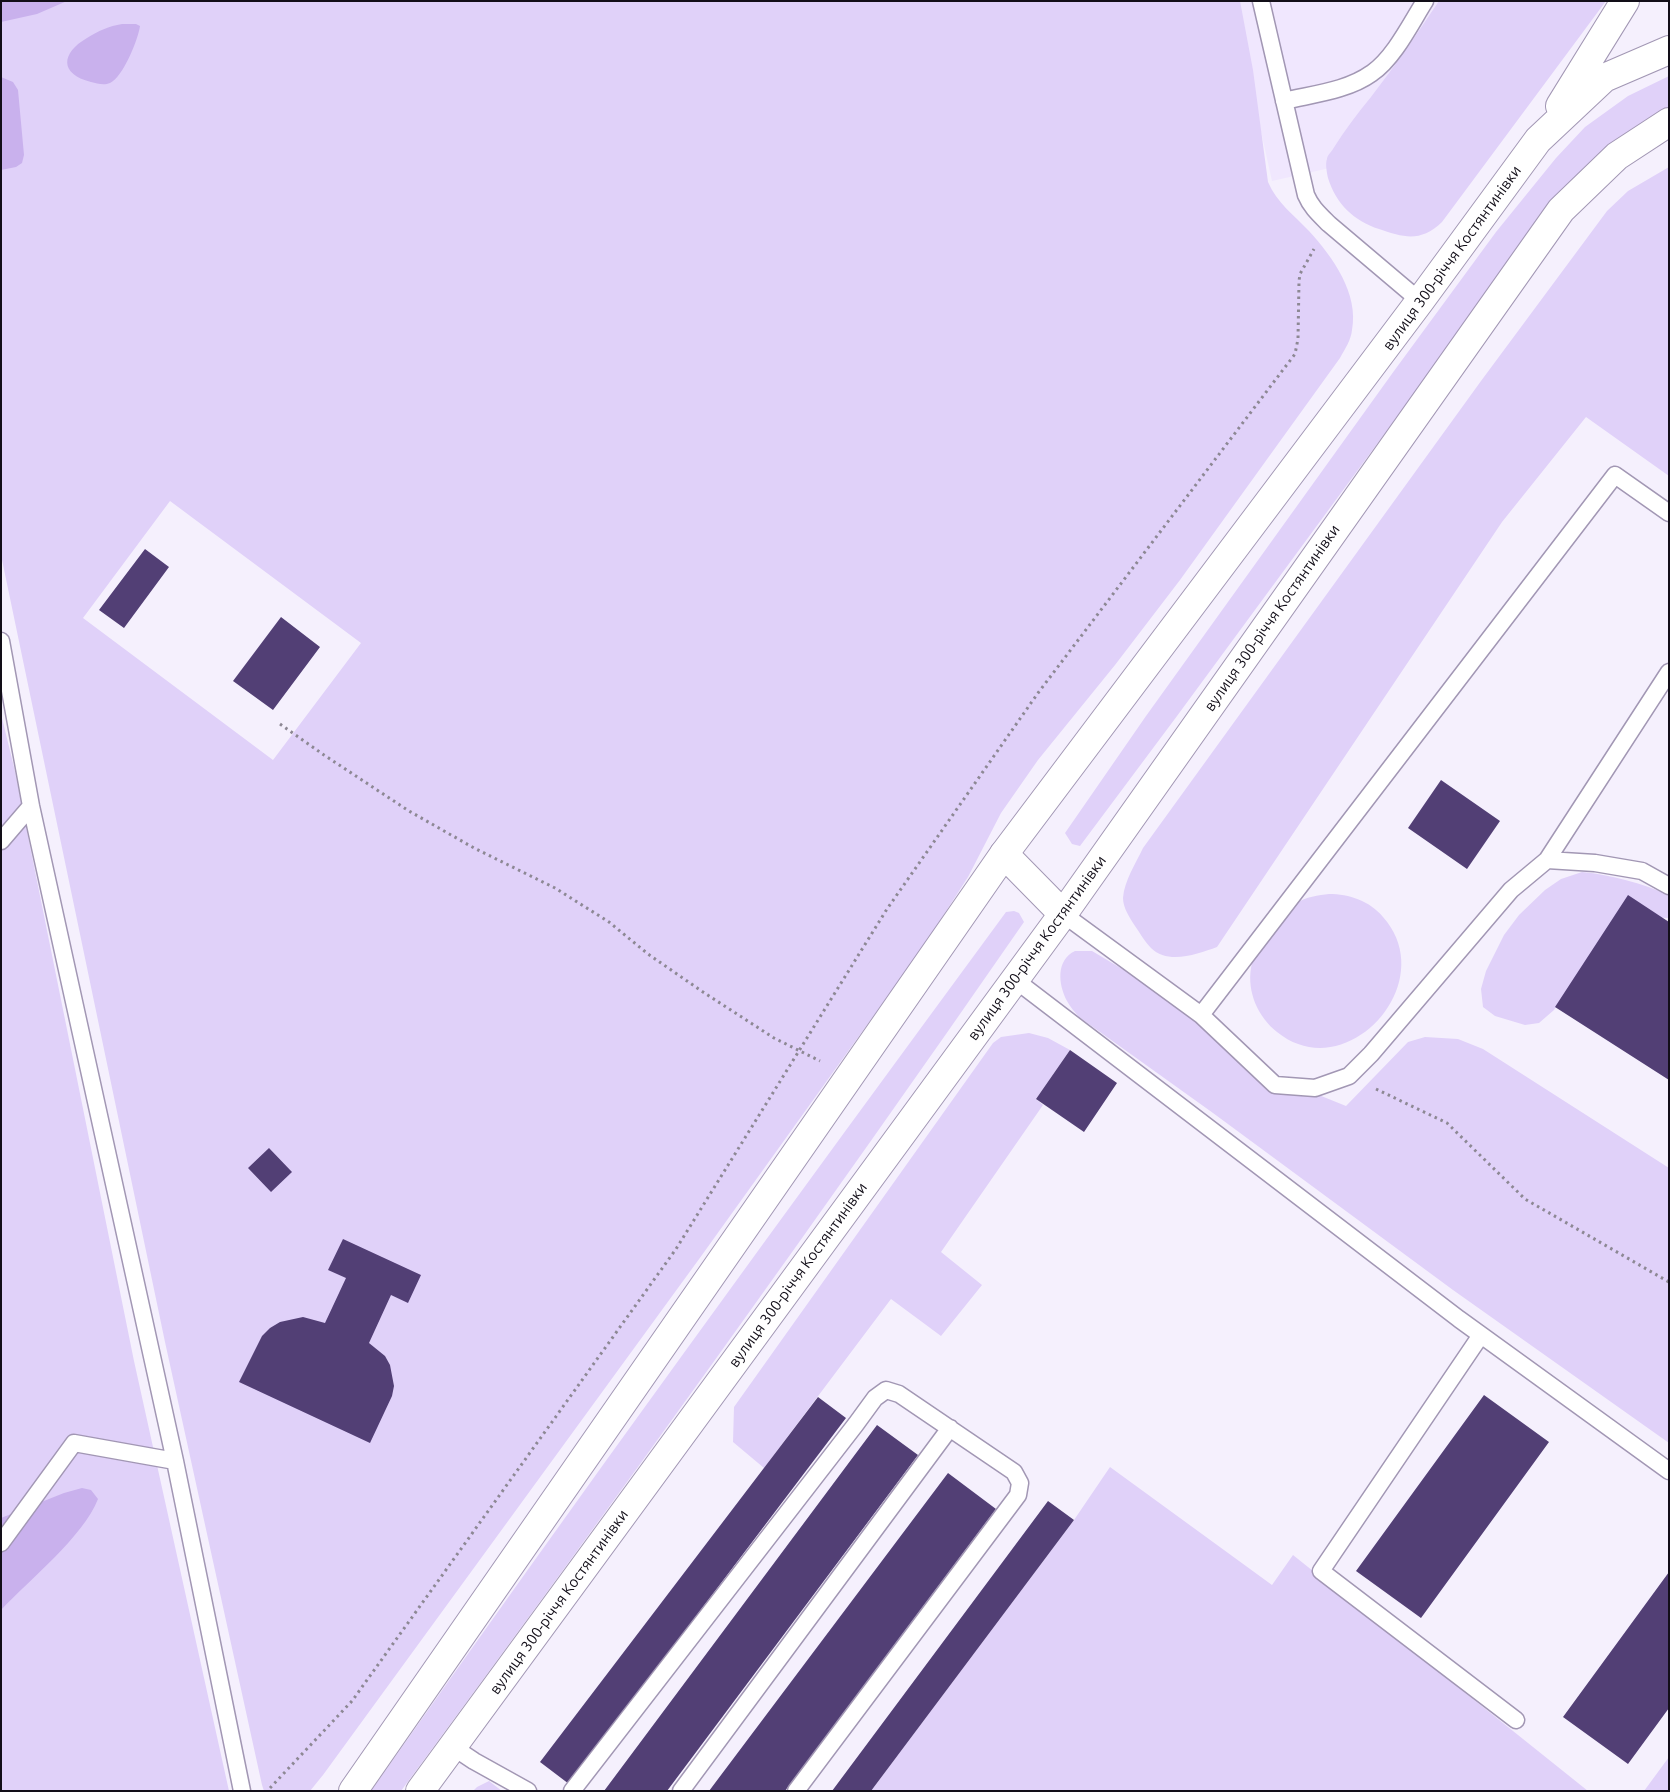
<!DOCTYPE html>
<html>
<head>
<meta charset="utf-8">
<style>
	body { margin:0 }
	#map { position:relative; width:1670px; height:1792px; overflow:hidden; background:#f5f0fd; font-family:Ubuntu,sans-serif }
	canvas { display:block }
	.frame { position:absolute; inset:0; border:2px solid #120e18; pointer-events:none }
</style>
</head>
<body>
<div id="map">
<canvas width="1670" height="1792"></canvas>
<div class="frame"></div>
</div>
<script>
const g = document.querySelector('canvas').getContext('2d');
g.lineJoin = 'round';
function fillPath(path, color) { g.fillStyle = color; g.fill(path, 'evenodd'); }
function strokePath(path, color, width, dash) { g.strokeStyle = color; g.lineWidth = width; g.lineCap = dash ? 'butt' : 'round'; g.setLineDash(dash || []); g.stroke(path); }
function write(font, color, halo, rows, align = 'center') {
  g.font = font + ' Ubuntu,sans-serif'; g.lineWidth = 5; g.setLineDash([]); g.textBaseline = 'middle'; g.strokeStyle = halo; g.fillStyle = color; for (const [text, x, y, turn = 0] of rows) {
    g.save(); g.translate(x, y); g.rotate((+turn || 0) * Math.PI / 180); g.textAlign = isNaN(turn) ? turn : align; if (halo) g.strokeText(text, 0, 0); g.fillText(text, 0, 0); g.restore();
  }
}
const built = new Path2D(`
	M1232,1H1460L1361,161L1272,181Z`);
const green = new Path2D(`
	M1,1H1240L1253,70L1268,182C1277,203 1294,215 1309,231C1333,257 1359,294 1352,330C1351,340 1345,349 1340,358L1180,580L1115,665L1038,760L1001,813L968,877L925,944L702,1255L323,1775L310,1791H264L262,1785L165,1342L1,555ZM170,501L361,643L273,760L83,618Z
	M1439,1H1606L1442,222C1421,242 1405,238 1379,229C1354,221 1336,204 1328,178C1327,173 1325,164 1327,159C1327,156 1331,152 1333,149C1344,131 1357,114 1371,97C1395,66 1417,34 1439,1Z
	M1669,76V108L1663,111L1463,327L1177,716L1080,846L1072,844L1065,833L1146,716L1394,371L1496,232L1556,158L1585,127L1628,96Z
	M1669,167V476L1586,417L1502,522L1217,947C1198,954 1168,965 1151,948C1145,942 1140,933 1135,926C1130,918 1123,908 1123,898C1124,881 1136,863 1143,848L1481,381L1607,211L1628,191Z
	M1,714L14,767L134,1361L229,1791H1Z
	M1582,872C1612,875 1641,883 1669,895V918L1617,916L1554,1010L1539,1023L1525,1025L1495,1016L1483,1007L1481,989L1486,971L1504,935L1519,915L1545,890L1561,879Z
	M1329,894C1349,894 1370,901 1383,917C1442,983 1346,1088 1277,1032C1258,1017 1247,992 1251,968C1252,964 1252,960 1254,957C1262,944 1273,933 1282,921C1287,916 1291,908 1297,903C1305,897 1319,895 1329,894Z
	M1014,911L1019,913L1024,922C821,1215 613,1504 401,1791H371C579,1495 792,1203 1006,912Z
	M1075,951H1092L1146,983L1289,1083L1346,1106L1408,1042L1425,1037L1458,1039L1483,1049L1669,1168V1443L1453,1290L1213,1113L1079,1017C1075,1012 1070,1007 1067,1001C1058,984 1056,960 1075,951Z
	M1029,1033L1048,1038L1070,1050L1036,1099L1043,1105L941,1252L982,1285L941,1336L891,1299L764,1468L733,1442L734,1407L993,1043L1001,1037Z
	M1110,1467L1272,1585L1293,1555L1588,1791H871L1074,1520Z
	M1669,1757V1791H1644Z
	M489,1781L502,1791H473L477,1787Z`);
const forest = new Path2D(`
	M1,1H67L37,14L1,22Z
	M122,24H136L140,26C138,40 123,77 110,83C103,86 97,83 91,82C59,74 61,53 87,38C98,31 109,26 122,24Z
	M1,77L13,82L18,90L24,155L22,163L16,167L1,170Z
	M82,1488L91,1490L98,1499C83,1537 30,1579 1,1610V1518L64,1493Z`);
const building = new Path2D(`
	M145,549L169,567L124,628L99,610Z
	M281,617L320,647L273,710L233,681Z
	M1441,780L1500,821L1467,869L1408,828Z
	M1628,895L1669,922V1080L1555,1007Z
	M1070,1050L1117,1083L1084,1132L1036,1099Z
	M269,1148L292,1172L271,1192L248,1168Z
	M343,1239L421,1275L408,1303L391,1295L369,1343L385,1356L390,1365L394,1386L392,1396L370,1443L239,1382L262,1336L270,1328L280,1322L303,1317L325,1323L346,1278L328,1270Z
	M1484,1395L1549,1442L1421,1618L1356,1571Z
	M818,1397L846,1418L569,1784L540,1762Z
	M877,1425L918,1455L667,1791H604Z
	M948,1473L996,1509L785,1791H709Z
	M1048,1501L1074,1520L871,1791H832Z
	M1669,1572V1708L1628,1764L1563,1717Z`);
const path = new Path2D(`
	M280,724L324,755L409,811L474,848L555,888L609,922L648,954L703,992L774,1038L820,1061
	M1376,1089L1447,1123L1525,1199L1669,1282
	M270,1788L352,1701L676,1249L887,909L1038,693L1295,354L1298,339L1299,281L1300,274L1314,249`);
const service = new Path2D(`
	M1261,1L1306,195C1311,207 1319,214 1329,224L1420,301
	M1284,101C1313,94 1347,91 1372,73C1394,58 1411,23 1425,1
	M1,641L31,806L175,1461L242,1791
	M1,841L31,806
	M1547,860L1669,672
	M1063,914L1201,1015L1275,1085L1315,1088L1349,1076L1371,1054L1511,890L1547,860L1595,863L1642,871L1669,886
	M1014,979L1459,1319L1669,1471
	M1201,1015L1615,475L1669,513
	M1481,1335L1321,1571L1516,1720
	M1,1543L74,1443L175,1461
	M453,1747L474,1761L528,1791
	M572,1791L856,1424L875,1398L886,1390L899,1394L1014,1472L1020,1483L1018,1495L796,1791
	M681,1791L950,1428`);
const minor = new Path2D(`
	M1004,854L1063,914`);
const tertiary = new Path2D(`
	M1560,106L1625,1
	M353,1791L1004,854L1420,301L1538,140L1604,78L1669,50
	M420,1791L1063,914L1561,210L1617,156L1669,122`);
const streetNames = [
	["вулиця 300-річчя Костянтинівки",1452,258,-54],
	["вулиця 300-річчя Костянтинівки",1272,618,-55],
	["вулиця 300-річчя Костянтинівки",1037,948,-54],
	["вулиця 300-річчя Костянтинівки",798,1275,-54],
	["вулиця 300-річчя Костянтинівки",559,1602,-54]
];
fillPath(built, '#f0e7fe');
fillPath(green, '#e0d1f9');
fillPath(forest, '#c9b1ed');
fillPath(building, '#523f75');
strokePath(service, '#a297b4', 19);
strokePath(minor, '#a297b4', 30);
strokePath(tertiary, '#a297b4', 30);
strokePath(path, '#8d8894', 3, [2.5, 4]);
strokePath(service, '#fff', 16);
strokePath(minor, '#fff', 28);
strokePath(tertiary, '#fff', 28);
write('15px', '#120e18', '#fff', streetNames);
</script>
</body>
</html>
